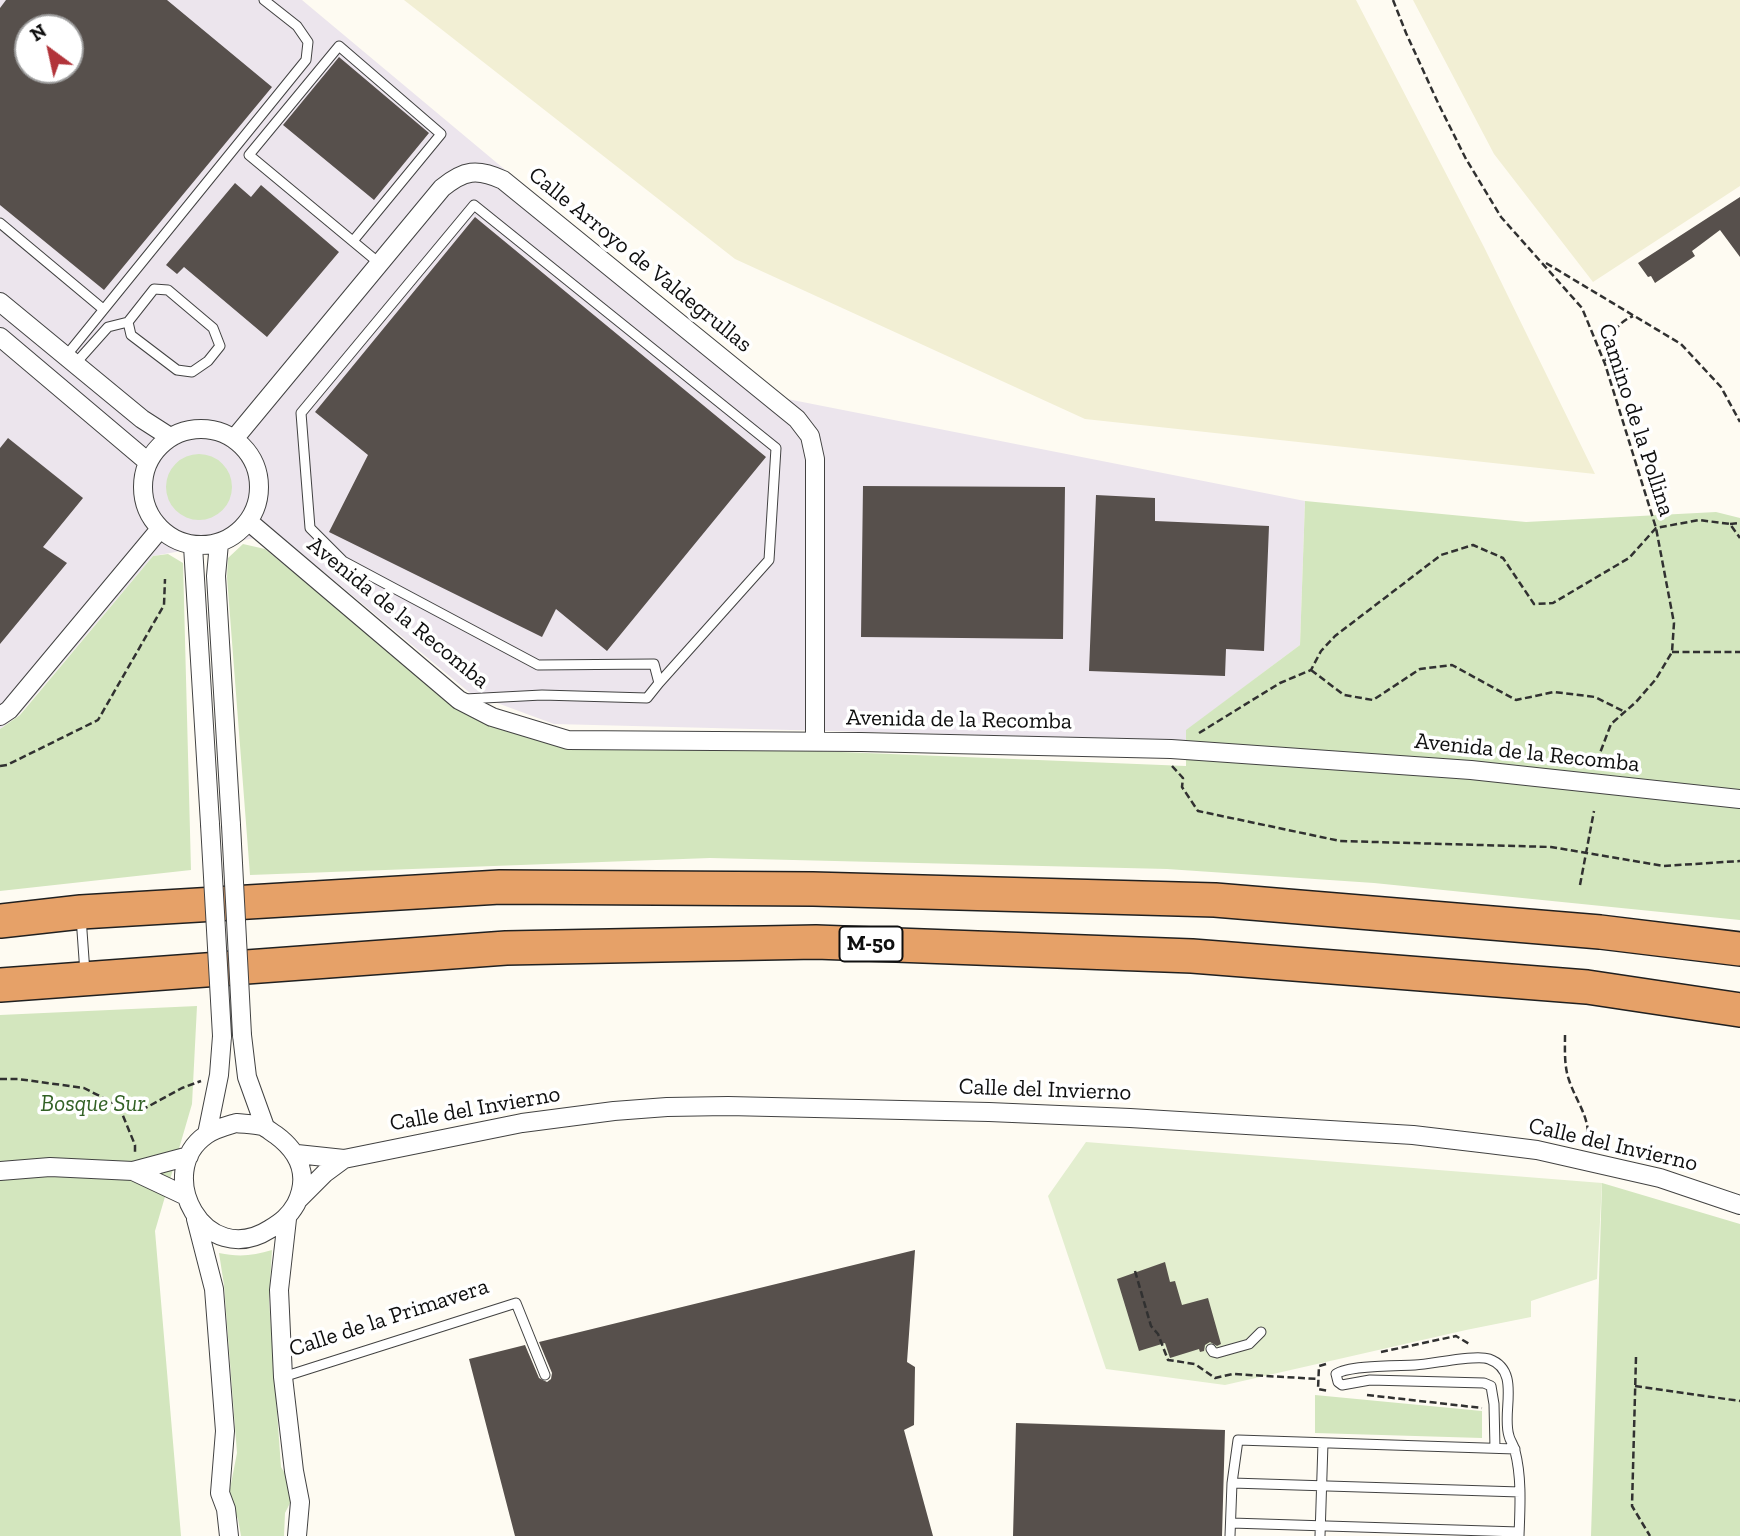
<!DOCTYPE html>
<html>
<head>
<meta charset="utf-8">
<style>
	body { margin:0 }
	#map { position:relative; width:1740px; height:1536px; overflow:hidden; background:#fefbf2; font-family:"Zilla Slab",serif }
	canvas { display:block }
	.north { position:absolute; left:14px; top:14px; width:70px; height:70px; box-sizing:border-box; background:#fff; border:2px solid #9f9f9f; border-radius:50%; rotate:327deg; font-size:19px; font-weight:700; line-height:28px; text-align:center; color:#0f0f0f }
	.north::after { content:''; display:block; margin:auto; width:24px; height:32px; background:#b2343a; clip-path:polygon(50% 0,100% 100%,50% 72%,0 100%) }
</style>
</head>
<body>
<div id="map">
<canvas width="1740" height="1536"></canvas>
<div class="north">N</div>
</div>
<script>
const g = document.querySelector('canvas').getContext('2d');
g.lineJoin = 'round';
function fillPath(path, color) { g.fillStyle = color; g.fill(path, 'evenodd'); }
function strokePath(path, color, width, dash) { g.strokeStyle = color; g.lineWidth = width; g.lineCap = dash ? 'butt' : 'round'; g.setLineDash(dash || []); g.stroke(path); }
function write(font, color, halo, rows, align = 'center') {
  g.font = font + ' "Zilla Slab",serif'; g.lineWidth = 7; g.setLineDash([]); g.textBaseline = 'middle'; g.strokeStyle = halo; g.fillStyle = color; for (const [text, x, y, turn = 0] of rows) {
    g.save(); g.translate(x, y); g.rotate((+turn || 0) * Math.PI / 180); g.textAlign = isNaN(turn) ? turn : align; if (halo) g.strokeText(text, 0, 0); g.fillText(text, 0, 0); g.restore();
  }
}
const industrial = new Path2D(`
	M0,0H302L777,397L1305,501L1300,645L1187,730L1186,740L554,724L470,693L278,534L153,556L19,715L0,729ZM28,28H70V70H28Z`);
const farmland = new Path2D(`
	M404,0H1356L1484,247L1595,474L1085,419L735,259Z
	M1413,0H1740V186L1593,282L1494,154Z`);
const green = new Path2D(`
	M166 487a33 33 0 1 1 66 0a33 33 0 1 1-66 0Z
	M1305,501L1526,522L1716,512L1740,518V920L1374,883L1167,869L710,858L250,875L227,577L228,558L243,544L265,549L453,703L528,738L578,749L792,750L1186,766V730L1300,645Z
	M168,554L183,563L191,870L0,891V729L20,715L153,556Z
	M197,1006L192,1104L155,1231L181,1536H0V1015Z
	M1602,1183L1740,1224V1536H1591Z
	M272,1250L269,1300L281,1467L286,1475L292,1499L285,1513L284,1536H241L238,1519L228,1499L237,1453L224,1285L219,1253C238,1257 253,1256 272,1250Z
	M1315,1395L1482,1411V1438L1315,1433Z`);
const pitch = new Path2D(`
	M1086,1142L1602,1183L1597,1279L1531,1301V1317L1466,1330L1225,1385L1106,1369L1048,1196Z`);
const building = new Path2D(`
	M6,0H167L272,87L104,290L0,205V8ZM28,28H70V70H28Z
	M339,57L429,133L374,200L283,125Z
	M235,183L251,197L261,185L339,252L267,337L184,267L177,274L166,265Z
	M1740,197V257L1720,230L1692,251L1695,256L1655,283L1651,276L1648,277L1638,263Z
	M475,217L766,457L607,651L556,609L542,637L329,532L368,455L315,412Z
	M8,438L83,498L43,547L67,563L0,644V448Z
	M863,486L1065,487L1063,639L861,637Z
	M1096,495L1155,498V521L1269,526L1264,651L1226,649L1225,676L1089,671Z
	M915,1250L907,1362L915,1367L914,1425L904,1430L933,1536H515L469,1359L525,1345L539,1378L547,1382L551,1379L552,1373L539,1342Z
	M1165,1262L1170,1282L1175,1281L1182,1305L1208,1298L1221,1344L1217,1346L1210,1342L1205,1345L1204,1351L1200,1352L1199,1349L1170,1358L1165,1343L1139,1351L1117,1279Z
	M1016,1423L1225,1430L1222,1536H1013Z`);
const path = new Path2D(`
	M1393,0L1406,33L1439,105L1466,159L1501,217L1582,308L1605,364L1656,528L1674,623L1672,652L1656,679L1636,702L1611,724L1600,753
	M1546,263L1681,344L1721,387L1740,422
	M1606,361C1607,341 1614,324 1633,316
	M1730,524L1740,523
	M1672,652H1740
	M1311,670L1344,695L1373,700L1420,669L1452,665L1516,700L1554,692L1595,697L1623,711
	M1199,733L1280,683L1311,670L1321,651L1335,636L1441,555L1473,545L1503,558L1534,604L1553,603L1629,558L1656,528L1699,520L1730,524L1740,538
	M0,766L7,765L98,720L164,605L165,579
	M1172,766L1183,778L1182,787L1198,811L1340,841L1551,847L1664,866L1740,861
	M1580,885L1594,811
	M1565,1035C1565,1050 1564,1066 1569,1080C1577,1104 1592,1119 1587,1145
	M0,1079H18L84,1088L119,1106L140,1111L182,1088L201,1081
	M119,1106L135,1145V1152
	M1135,1271L1151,1326L1158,1334L1168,1360L1195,1364L1215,1378L1233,1374L1318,1379
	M1381,1352L1456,1336L1471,1345
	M1636,1357L1632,1506L1650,1536
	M1326,1364L1319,1366L1318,1389L1329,1391
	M1635,1386L1740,1401
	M1367,1395L1482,1408`);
const service = new Path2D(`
	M0,223L103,309
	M353,241L441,134L339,46L249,155L379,263
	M66,356L306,60L308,42L297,26L264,0
	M75,364L108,327L128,322L131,335L177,370L192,372L208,361L220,346L213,328L168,290L154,289L128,322
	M465,699L542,695L647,698L659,683L654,664L538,665L343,561L310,528L301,413L474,205L776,448L769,560L659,683
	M81,917L85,973
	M1211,1349L1213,1352L1217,1353L1249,1344L1261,1332
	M283,1377L516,1303L545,1375
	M1495,1448L1494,1404L1491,1386L1484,1383L1370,1380L1342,1385L1338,1382L1336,1374C1349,1365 1397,1366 1415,1365C1433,1364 1476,1354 1489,1359C1522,1371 1501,1412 1509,1436C1510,1441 1514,1445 1515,1451C1522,1478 1520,1508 1519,1536
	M1232,1483L1520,1492
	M1231,1523L1519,1532
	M1230,1536L1232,1483L1238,1440L1515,1449
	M1320,1536L1323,1443`);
const minor = new Path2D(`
	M0,302L142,419L170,437
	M0,337L148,462
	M143 487a58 58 0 1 1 116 0a58 58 0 1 1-116 0Z
	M234,439L442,188C464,170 477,168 503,180L797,419L810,436L815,459V741
	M248,521L459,700L492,717L568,740L861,742L1171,749L1471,770L1740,799
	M219,543L216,576L231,825
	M193,546L210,824
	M0,716L9,710L160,529
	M242,1035L247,1077L265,1127
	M236,1123C244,1124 254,1124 262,1126C267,1128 271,1132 276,1135C299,1152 310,1176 296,1204C289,1216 282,1222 270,1229C204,1271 153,1172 206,1135C214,1129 226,1126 236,1123Z
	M207,1134L219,1075L222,1036
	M297,1154L344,1159L522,1123L614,1111L667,1107L728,1106L989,1112L1130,1118L1413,1135L1489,1144L1537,1150L1660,1178L1740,1205
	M0,1171L50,1167L133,1171L186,1196
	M133,1171L189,1156
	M299,1199L325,1173L344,1159
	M196,1219L214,1289L225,1431L220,1493L226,1509L229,1536
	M287,1219L279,1290L283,1377L294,1471L300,1502L297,1536`);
const motorway = new Path2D(`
	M0,921L81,912L500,887L813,889L1215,900L1600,932L1740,949
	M0,985L506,948L816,942L1192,956L1587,987L1740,1010`);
const minorBridge = new Path2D(`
	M210,824L222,1036
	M231,825L242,1035`);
const shields = [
	[871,944,63]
];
const shieldNames = [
	["M-50",871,944]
];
const streetNames = [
	["Calle Arroyo de Valdegrullas",640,260,39],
	["Camino de la Pollina",1636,420,72],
	["Avenida de la Recomba",398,613,39],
	["Avenida de la Recomba",959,720,1],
	["Avenida de la Recomba",1527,753,6],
	["Calle del Invierno",1045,1090,2],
	["Calle del Invierno",475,1109,-10],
	["Calle del Invierno",1613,1145,13],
	["Calle de la Primavera",389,1318,-18]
];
const parkNames = [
	["Bosque Sur",93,1104]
];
fillPath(industrial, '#ece5ed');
fillPath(farmland, '#f2efd4');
fillPath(green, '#d3e6be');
fillPath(pitch, '#e3eecf');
fillPath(building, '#57504c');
strokePath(service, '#424242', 11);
strokePath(minor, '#424242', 20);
strokePath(motorway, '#202020', 36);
strokePath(path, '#313131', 2.5, [7, 3.5]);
strokePath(service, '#fff', 9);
strokePath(minor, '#fff', 18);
strokePath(motorway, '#e6a168', 33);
strokePath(minorBridge, '#424242', 20, []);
strokePath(minorBridge, '#fff', 18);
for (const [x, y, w] of shields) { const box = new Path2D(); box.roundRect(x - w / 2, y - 17.5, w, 35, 5); g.fillStyle = '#fff'; g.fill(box); strokePath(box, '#0f0f0f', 2); }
write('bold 21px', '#0f0f0f', null, shieldNames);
write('23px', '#0f0f0f', '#fff', streetNames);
write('italic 23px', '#326125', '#fff', parkNames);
</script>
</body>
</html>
